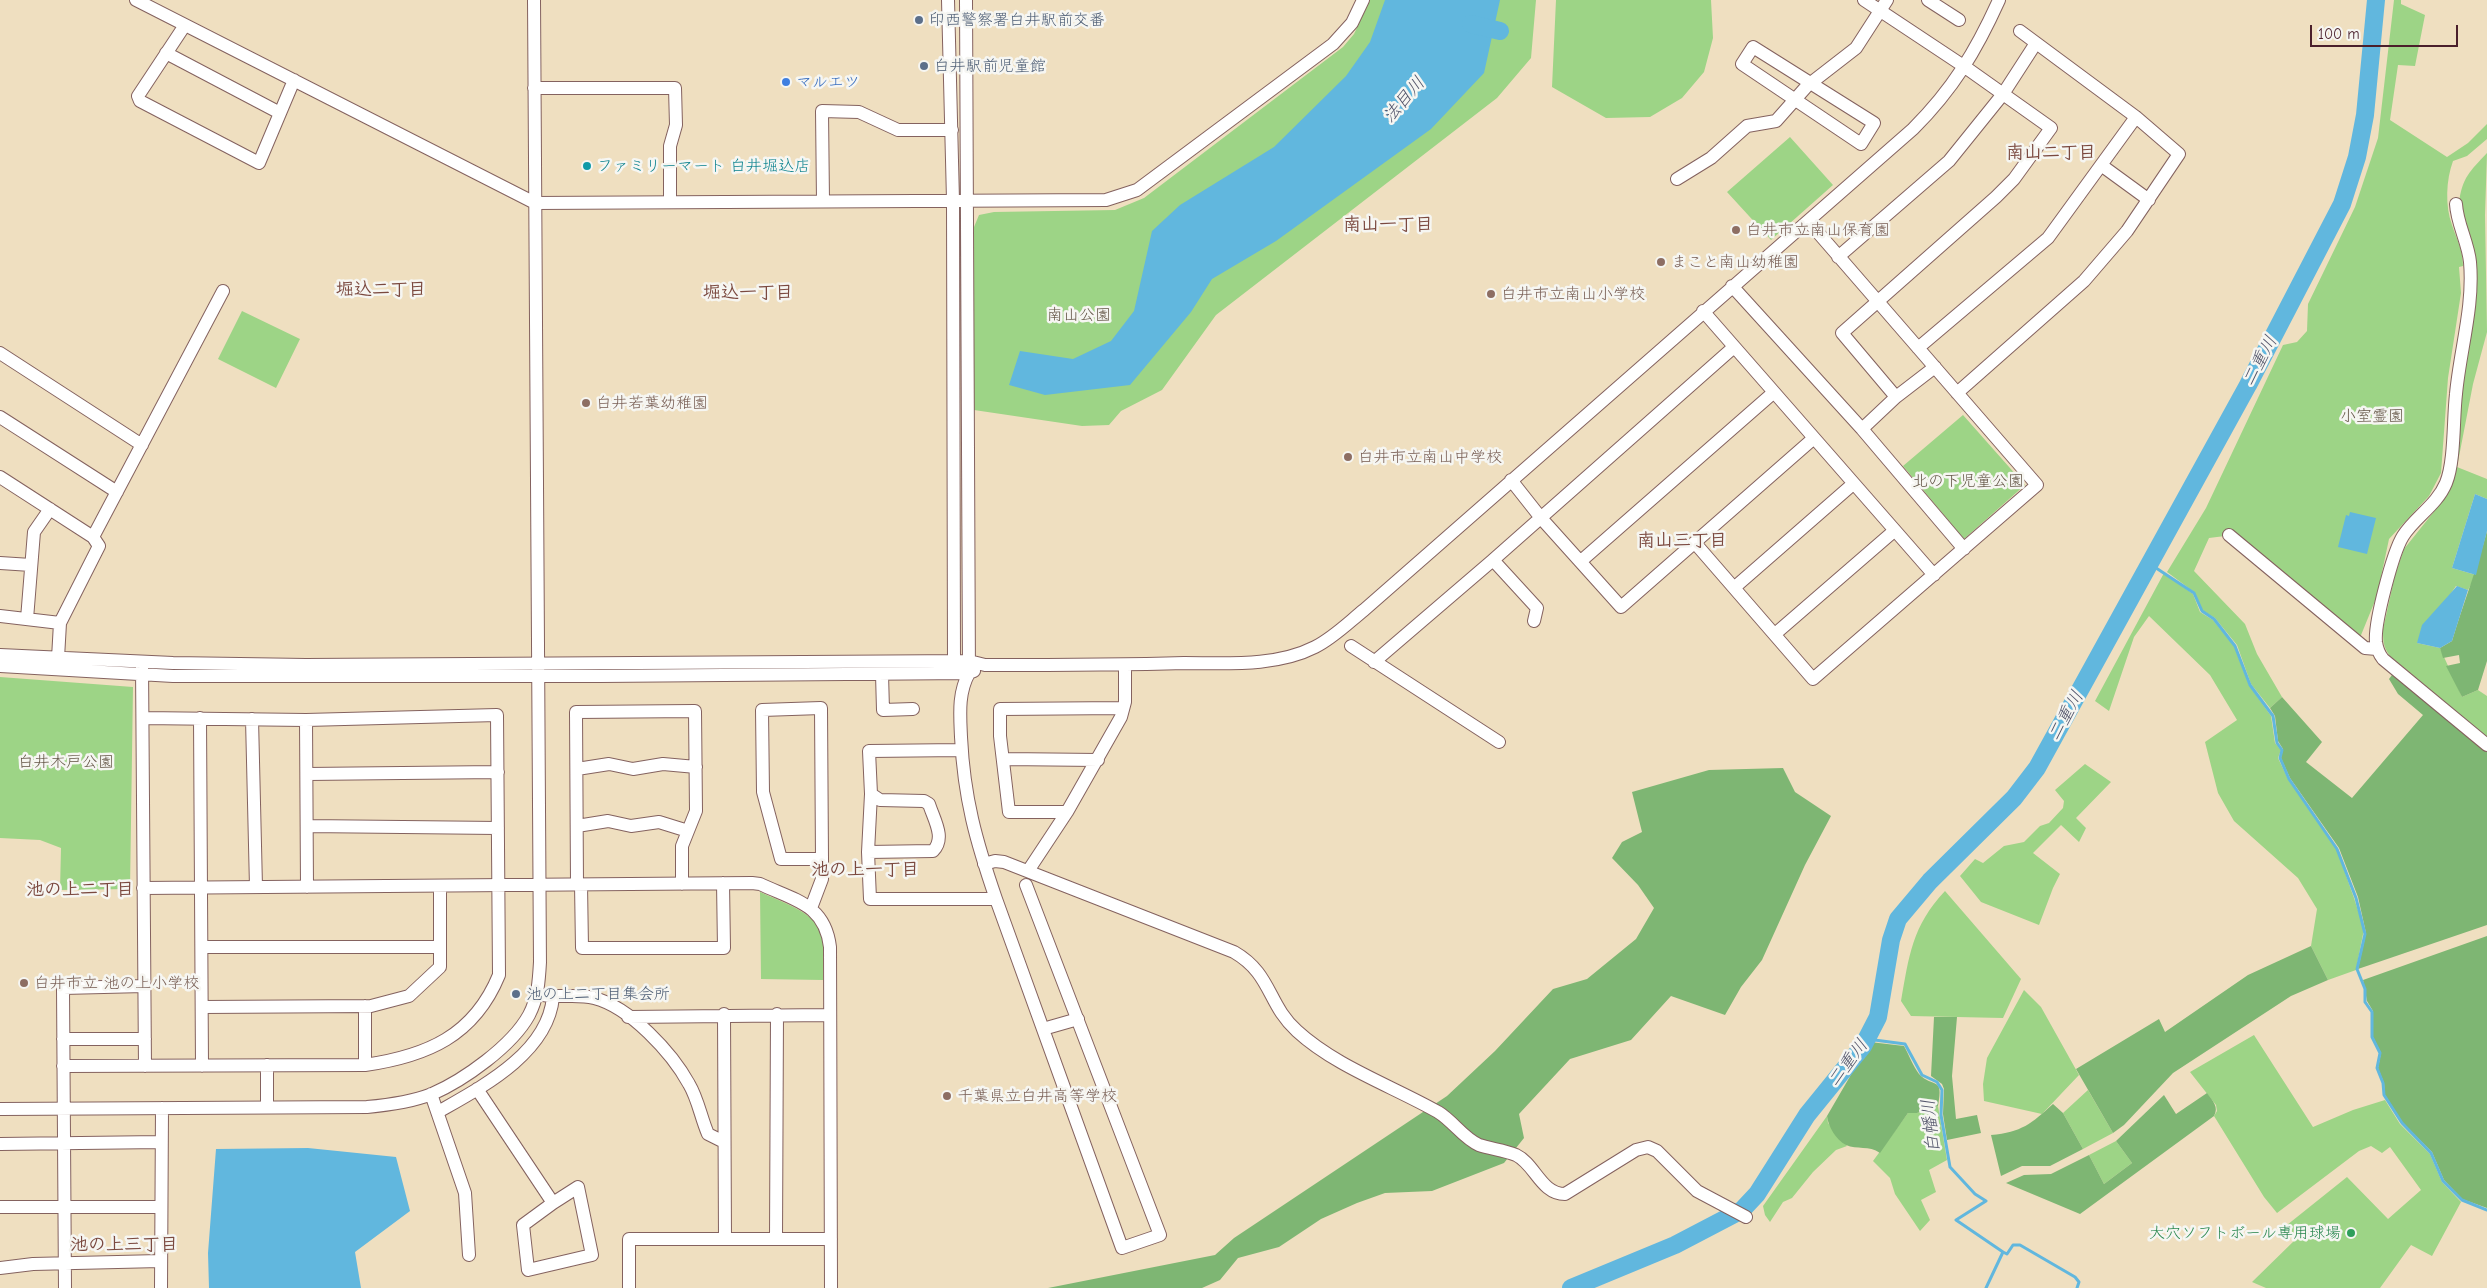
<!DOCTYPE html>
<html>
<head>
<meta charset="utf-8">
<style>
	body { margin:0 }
	#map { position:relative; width:2487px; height:1288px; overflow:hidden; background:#efdfc0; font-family:"Comic Neue",sans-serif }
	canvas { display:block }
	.scale { position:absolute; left:2310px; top:25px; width:148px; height:22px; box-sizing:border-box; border:2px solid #4a1f2b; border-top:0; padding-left:6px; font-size:15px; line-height:18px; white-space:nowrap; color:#4a1f2b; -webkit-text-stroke:4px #f6f6f2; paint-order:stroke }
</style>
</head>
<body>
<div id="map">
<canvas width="2487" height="1288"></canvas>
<div class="scale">100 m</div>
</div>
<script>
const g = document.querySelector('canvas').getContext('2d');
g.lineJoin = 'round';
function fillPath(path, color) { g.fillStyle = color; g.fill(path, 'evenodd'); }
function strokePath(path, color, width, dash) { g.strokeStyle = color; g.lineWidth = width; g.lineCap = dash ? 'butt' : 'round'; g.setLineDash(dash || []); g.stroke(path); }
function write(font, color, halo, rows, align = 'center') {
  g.font = font + ' "Comic Neue","Klee One",sans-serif'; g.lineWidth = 5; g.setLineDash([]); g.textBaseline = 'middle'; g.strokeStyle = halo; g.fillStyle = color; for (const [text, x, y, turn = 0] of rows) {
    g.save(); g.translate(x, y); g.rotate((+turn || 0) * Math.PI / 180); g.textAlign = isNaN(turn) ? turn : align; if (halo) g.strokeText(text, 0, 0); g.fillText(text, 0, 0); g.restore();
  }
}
const green = new Path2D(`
	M1370,0H1536L1531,58L1497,98L1216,315L1162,390L1121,411L1109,425L1082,426L974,410V227L979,215L994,212L1115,210L1144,198L1343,47L1354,34Z
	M1556,0H1711L1713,38L1704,72L1682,98L1650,117L1606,118L1552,87Z
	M2394,0H2401V4L2425,15L2415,66L2398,65L2390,120L2447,157L2468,143L2487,124V139L2467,156L2453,161C2446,180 2445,206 2452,225C2457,240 2463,250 2463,266L2459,267L2461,293L2448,378L2441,473L2429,496L2389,539L2377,596L2359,640L2225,536L2209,538L2194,571L2245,624L2257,654L2282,697L2270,708L2251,684L2237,645L2215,618L2202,610L2194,592L2167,572L2206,508L2283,345L2297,342L2307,331L2308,304L2355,207L2378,138Z
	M1790,137L1833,185L1771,240L1727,192Z
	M2487,153L2485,215L2487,332L2473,384L2457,467L2487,479V499L2475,494L2452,568L2476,575L2468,590L2456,586L2417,643L2440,648L2462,697L2478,690L2487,696V737L2390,656C2383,647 2383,640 2383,629L2395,575L2404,549L2444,499L2471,315L2459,203C2462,178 2470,171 2487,153Z
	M242,311L300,339L276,388L218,359Z
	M1963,415L2025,485L1964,539L1903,466Z
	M2164,573L2193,594L2200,612L2213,620L2234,646L2249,685L2271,716L2275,743L2281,750L2278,758L2288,779L2337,850L2354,898L2364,929L2356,970L2328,980L2311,946L2317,909L2298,878L2234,821L2218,793L2205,742L2237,720L2210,675L2149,616L2134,637L2109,711L2095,701Z
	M0,677L133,687L130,889L60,890L61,848L40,840L0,838Z
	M2085,764L2111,782L2076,818L2086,828L2079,842L2061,825L2033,853L2060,874L2053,888L2039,925L1981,902L1960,876L1975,859L1983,863L2004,846L2024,842L2040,826L2049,823L2063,808L2064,801L2055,790Z
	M1945,891L2021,979L2003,1018L1911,1016L1901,1001C1909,956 1912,926 1945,891Z
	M760,892C777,900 817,913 821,933C825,948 823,965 823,980L761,979Z
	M2024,990L2041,1007L2079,1075L2042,1114L1984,1101L1983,1084L1987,1058Z
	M2254,1035L2313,1127L2353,1110L2385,1100L2400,1124L2430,1154L2442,1182L2461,1202L2432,1256L2411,1245L2380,1288H2266L2252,1282L2297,1238L2287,1225L2347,1177L2388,1219L2421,1190L2390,1147L2382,1153L2371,1146L2359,1151L2277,1213L2264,1197L2214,1116L2217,1111L2216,1105L2190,1072Z
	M2088,1090L2113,1133L2083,1149L2063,1113Z
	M1938,1106L1947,1160L1929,1170L1936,1192L1921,1200L1930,1220L1920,1231L1895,1194L1890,1178L1873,1161L1908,1113H1917Z
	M1827,1116L1828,1123L1847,1146L1836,1150L1813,1172L1792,1198L1783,1202L1770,1222L1765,1215L1763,1206Z
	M2116,1141L2132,1163L2104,1184L2089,1155Z`);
const forest = new Path2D(`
	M2487,531V661L2478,690L2462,697L2446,666L2460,663L2459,655L2443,658L2440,648L2452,641C2463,604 2477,569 2487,531Z
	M2392,675L2487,752V925L2358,969L2366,933L2358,897L2339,848L2290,778L2281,758L2283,749L2278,741L2275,716L2270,708L2282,697L2322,742L2306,762L2352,798L2423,715L2398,694L2389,679Z
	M1783,768L1795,792L1831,816L1805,865L1762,960L1741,987L1725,1015L1671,996L1631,1040L1570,1059L1519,1114L1524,1138L1504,1163L1432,1191L1385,1193L1357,1203L1321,1219L1279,1247L1238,1258L1220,1280L1202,1288H1048L1215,1255L1234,1238L1447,1096L1495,1051L1553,989L1587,979L1636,939L1654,908L1638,885L1612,858L1622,842L1642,832L1632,792L1709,770Z
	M2487,936V1208L2462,1199L2444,1180L2432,1152L2402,1122L2385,1095L2384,1083L2378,1068L2381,1053L2373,1037V1011L2367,1001L2363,980Z
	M2311,946L2328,980L2291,996L2173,1073L2124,1125L2113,1133L2076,1069L2159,1019L2165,1032L2248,975Z
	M1934,1017H1957L1952,1076L1956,1119L1977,1115L1981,1133L1947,1140L1943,1114L1944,1089L1942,1084L1931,1076Z
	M1870,1042L1904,1046C1909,1055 1913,1066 1919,1074C1933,1089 1944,1075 1938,1106L1917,1113H1908L1880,1153C1869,1145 1857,1150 1846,1145C1836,1140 1828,1126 1827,1116Z
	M2207,1093C2213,1101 2219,1107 2214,1116L2080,1214L2006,1183L2024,1175L2051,1174L2089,1155L2104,1184L2132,1163L2116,1141L2164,1095L2176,1114Z
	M2053,1104L2063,1113L2083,1149L2050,1166H2022L2001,1176L1991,1135C2022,1132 2031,1124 2053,1104Z`);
const water = new Path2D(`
	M1385,0H1500L1484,73L1431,129L1276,241L1212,279L1191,312L1130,385L1045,395L1009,385L1020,351L1073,359L1111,341L1134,311L1152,231L1180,205L1274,147L1346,76L1370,42Z
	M2475,494L2487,499V531L2476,575L2452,568Z
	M2350,512L2376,518L2367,554L2338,547L2346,515L2349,516Z
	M2457,586L2468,590L2452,641L2440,648L2417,643L2422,625Z
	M308,1148L396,1157L410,1211L355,1252L361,1288H209L208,1253L216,1149Z`);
const stream = new Path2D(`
	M2150,564L2194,593L2202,611L2214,619L2235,646L2250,685L2273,716L2277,743L2282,750L2280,758L2289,779L2337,849L2356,898L2365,934L2357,969L2365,989V1002L2372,1012V1037L2380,1053L2377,1068L2383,1083L2384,1095L2402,1123L2431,1153L2443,1181L2462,1200L2487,1210
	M1867,1039L1905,1044L1922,1075L1937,1082L1942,1090L1941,1115L1950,1167L1975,1194L1986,1201L1956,1220L2003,1252L1986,1288
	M2003,1252L2007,1254L2013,1245H2020L2075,1277L2079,1282L2077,1288`);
const river = new Path2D(`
	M1471,24L1500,31
	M1571,1288L1675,1245L1742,1210L1757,1194L1807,1115L1863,1046L1878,1017L1891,940L1898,919L1930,881L2014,798L2037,768L2248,385L2342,204L2357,157L2365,115L2376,0`);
const minor = new Path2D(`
	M136,0L535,203L1106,200L1137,190L1333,44L1352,23L1363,0
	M948,0L953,200L954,667
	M966,0L969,673C958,693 960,714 961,737C964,798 976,841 996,899L1122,1248L1160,1235L1026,885
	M1864,0L1965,67L2051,128L2014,179L1996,197L1842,333L1896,397
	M1928,0L1959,20
	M185,25L138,96L140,101L259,163L294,80
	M1753,47L1874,123L1861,144L1742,64Z
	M166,53L280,113
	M534,88H675L676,125L670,146V202
	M2101,165L2149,200
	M1677,179L1711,158L1747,126L1776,121L1807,86L1856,48L1887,0
	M823,201L822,111L859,112L898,130H952
	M2456,204C2457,224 2468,242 2470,262C2474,307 2460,350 2456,394C2453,419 2455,461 2446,483C2437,505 2415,517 2403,536C2393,552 2374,623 2376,642C2377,649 2379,654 2383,659L2487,745
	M1838,257L1949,161L2003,94L2036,43
	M1732,286L1862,429L1964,549
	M1703,311L1934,575
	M1918,348L2048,238L2136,117
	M0,353L142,445
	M1957,393L2084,281L2127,231L2179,154L2136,117L2020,31
	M0,417L117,492
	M1862,429L1896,397L1935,367
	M0,477L93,537L223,291
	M1511,480L1541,518L1621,607L1814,438
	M2229,535L2359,643L2365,648L2377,649
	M1695,543L1813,679L2037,485L1808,221
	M1581,561L1773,393
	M0,563L31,565
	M1735,587L1853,484
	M0,616L60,623
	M27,619L34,532L50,509
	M1534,621L1537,608L1493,560L1734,347
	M1775,634L1894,531
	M1351,646L1499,742
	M0,655L173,663L306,665L969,661L985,665C1051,665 1117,665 1184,663C1226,663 1276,667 1315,647C1333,638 1348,623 1364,610L1913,129C1953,89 1976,51 1999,0
	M58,658L60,623L99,546L93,537
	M1374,662L1493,560
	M0,666L173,676H601L969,673L974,671
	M142,666L145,1066
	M882,674L883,710L913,709
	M200,718L202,1066
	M252,719L256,887
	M306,720L307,887
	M1004,759L1098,760
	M577,769L609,764L633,769L663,764L696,767
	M307,774L498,772
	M871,794L868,852L870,899H996
	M1067,812H1009L1000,736V709L1123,708
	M307,826L498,828
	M577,826L608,821L631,826L659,822L688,831
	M868,852L933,851C946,838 934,820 929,804L924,801L880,800L871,794L869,751L961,750
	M984,864L995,861L1004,862L1234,952C1272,974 1267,1004 1297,1031C1335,1066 1392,1086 1438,1112C1453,1121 1463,1138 1479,1145C1491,1149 1504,1150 1516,1155C1535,1164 1541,1194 1565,1194L1636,1150L1648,1147L1657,1151L1697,1191L1746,1217
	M1028,871L1067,812L1121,717L1125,702V665
	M577,884L576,712L695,711L696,811L682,846V884
	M581,884L582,948H724L723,883
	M143,888L752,883L760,884C794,900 825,904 830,947L831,1288
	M811,908L822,879V859L821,708L762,710L763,792L781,859H822
	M202,947H440
	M537,994C556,999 576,993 594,998C630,1007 672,1053 689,1084C698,1099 701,1118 708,1134L724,1142
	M365,1006V1065
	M202,1007L371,1006L409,996L440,967V886
	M724,1014L725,1239
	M628,1017L828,1015
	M1043,1029L1078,1019
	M63,1039H145
	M267,1065V1107
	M63,1066L365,1065C427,1056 474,1036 499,975L497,715L306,720L143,718
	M477,1089L553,1203L578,1187L592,1255L528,1270L523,1225L553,1203
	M431,1094L465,1193L469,1255
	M0,1109L367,1107C389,1105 411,1102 432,1094C464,1080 512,1046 529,1015C538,998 539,980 540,962L534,0
	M438,1112C482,1087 548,1053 553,997
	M0,1144L161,1142
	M0,1207H161
	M776,1239L777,1014
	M0,1268L33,1264L160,1261
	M65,1288L63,988L144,986
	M161,1288L162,1108
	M629,1288V1239H831`);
const markers = [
	[919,20,5,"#5c6f8a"],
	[924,66,5,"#5c6f8a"],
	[786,82,5,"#3f7fe0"],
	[587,166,5,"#0f9aa8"],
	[1736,230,5,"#8d6e63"],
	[1661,262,5,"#8d6e63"],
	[1491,294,5,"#8d6e63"],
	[586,403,5,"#8d6e63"],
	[1348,457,5,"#8d6e63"],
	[24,983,5,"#8d6e63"],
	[516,994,5,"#5c6f8a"],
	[947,1096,5,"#8d6e63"],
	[2351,1233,5,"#2e9e5b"]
];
const serviceNames = [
	["印西警察署白井駅前交番",929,20],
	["白井駅前児童館",934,66],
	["池の上二丁目集会所",526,994]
];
const shopNames = [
	["マルエツ",796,82]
];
const cultureNames = [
	["ファミリーマート 白井堀込店",597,166]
];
const educationNames = [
	["白井市立南山保育園",1746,230],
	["まこと南山幼稚園",1671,262],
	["白井市立南山小学校",1501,294],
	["白井若葉幼稚園",596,403],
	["白井市立南山中学校",1358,457],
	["白井市立 池の上小学校",34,983],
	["千葉県立白井高等学校",957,1096]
];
const parkNames = [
	["南山公園",1079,315],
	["小室霊園",2372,416],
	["北の下児童公園",1968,481],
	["白井木戸公園",66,762]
];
const leisureNames = [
	["大穴ソフトボール専用球場",2341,1233]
];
const waterNames = [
	["法目川",1404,100,-49],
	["二重川",2260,361,-62],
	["二重川",2066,716,-61],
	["二重川",1848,1063,-53],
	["白幡川",1931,1126,-96]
];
const neighbourhoodNames = [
	["南山二丁目",2051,153],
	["南山一丁目",1388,225],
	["堀込二丁目",381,290],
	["堀込一丁目",748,293],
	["南山三丁目",1682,541],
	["池の上一丁目",865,870],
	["池の上二丁目",80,890],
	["池の上三丁目",124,1245]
];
fillPath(green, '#9dd486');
fillPath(forest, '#7eb673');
fillPath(water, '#61b7de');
strokePath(stream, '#61b7de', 3);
strokePath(river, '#61b7de', 18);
strokePath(minor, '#84625f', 14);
strokePath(minor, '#fff', 12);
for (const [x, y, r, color] of markers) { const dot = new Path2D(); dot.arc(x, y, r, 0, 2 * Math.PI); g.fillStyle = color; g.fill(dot); strokePath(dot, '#f6f6f2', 2); }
write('16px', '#4e5e75', '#f6f6f2', serviceNames, 'left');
write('16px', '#366cbe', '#f6f6f2', shopNames, 'left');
write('16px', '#0d838f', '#f6f6f2', cultureNames, 'left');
write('16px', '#785e54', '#f6f6f2', educationNames, 'left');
write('16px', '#635546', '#f6f6f2', parkNames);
write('16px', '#27864d', '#f6f6f2', leisureNames, 'right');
write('italic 18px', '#52546a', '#f6f6f2', waterNames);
write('bold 18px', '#7b493f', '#f6f6f2', neighbourhoodNames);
</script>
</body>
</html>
